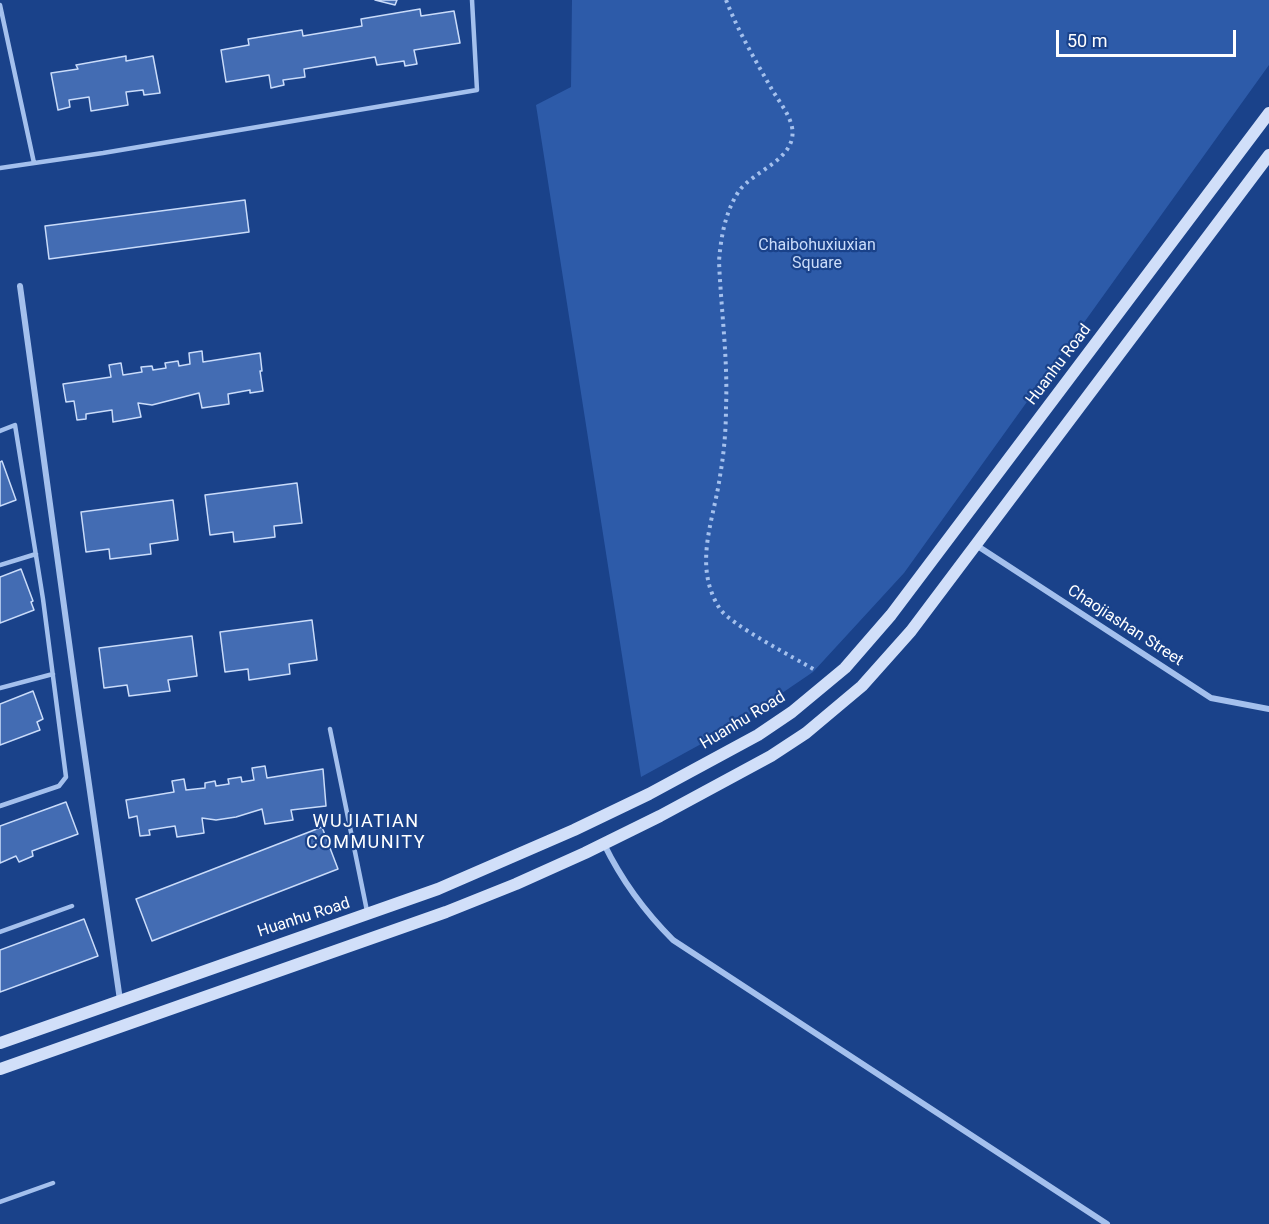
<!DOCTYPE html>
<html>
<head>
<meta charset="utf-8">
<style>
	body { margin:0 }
	#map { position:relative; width:1269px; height:1224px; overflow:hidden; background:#1a428a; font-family:Roboto,sans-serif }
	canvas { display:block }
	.scale { position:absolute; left:1056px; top:30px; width:180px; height:27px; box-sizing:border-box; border:3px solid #fff; border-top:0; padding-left:8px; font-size:18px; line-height:21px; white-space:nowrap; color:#fff; -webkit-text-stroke:4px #1a428a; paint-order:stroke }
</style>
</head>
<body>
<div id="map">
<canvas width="1269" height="1224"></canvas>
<div class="scale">50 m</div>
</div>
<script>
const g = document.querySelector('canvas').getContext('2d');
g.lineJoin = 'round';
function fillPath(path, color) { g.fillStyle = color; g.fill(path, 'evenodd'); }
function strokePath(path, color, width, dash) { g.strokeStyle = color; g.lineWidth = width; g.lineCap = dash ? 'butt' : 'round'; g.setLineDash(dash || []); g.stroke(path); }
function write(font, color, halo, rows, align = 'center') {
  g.font = font + ' Roboto,sans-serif'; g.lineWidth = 4.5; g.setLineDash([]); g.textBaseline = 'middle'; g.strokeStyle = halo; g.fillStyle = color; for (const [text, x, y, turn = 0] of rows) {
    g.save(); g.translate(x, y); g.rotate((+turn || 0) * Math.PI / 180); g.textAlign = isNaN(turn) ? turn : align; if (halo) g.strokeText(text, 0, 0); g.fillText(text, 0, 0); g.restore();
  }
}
const green = new Path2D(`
	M572,0H1269V65L904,573L813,672L763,706L712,738L641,777L536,105L571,87Z`);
const building = new Path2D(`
	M375,0H397L395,5Z
	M420,9L421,16L454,11L460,43L414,50L417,64L405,66L404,61L377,65L375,57L304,69L305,77L283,80L284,85L271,88L269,75L226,82L221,50L249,45L248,39L302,30L303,36L362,26L361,19Z
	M126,56V61L153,56L160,93L144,95L143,90L126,92L128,105L91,111L89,97L69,100L70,107L58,110L51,73L78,69L76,65Z
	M245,200L249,232L49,259L45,226Z
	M202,351L203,362L260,353L262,371H260L263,391L250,393V390L228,394L229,404L202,408L199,393L152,405L138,403L141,417L113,422L112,410L86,414V419L77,420L74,401L66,402L63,384L111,377L109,365L121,363L123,375L142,372L141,367L152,366L153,370L166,368L165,363L178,361L179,366L190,364L189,353Z
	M2,461L16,500L0,506V462Z
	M297,483L302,523L274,526L275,537L234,542L233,532L210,535L205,495Z
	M173,500L178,540L150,544L151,554L110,559L109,549L86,552L81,512Z
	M21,569L33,601L31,602L34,610L0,623V577Z
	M312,620L317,660L289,664L290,674L249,680L248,669L225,672L220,632Z
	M192,636L197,676L168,680L170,691L129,696L127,685L104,688L99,648Z
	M33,691L43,719L37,722L40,730L0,745V704Z
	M265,766L267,778L323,769L326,806L291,810L293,820L265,824L262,809L236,817L216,820L202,818L204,833L177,837L175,826L149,830L150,835L140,836L137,816L129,818L126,800L174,792L172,781L184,779L186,790L205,788V783L215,781L216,786L229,784L228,779L241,777L242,782L254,780L252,768Z
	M66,802L78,834L32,851L33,856L19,862L16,856L0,863V826Z
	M322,827L338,869L152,941L136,899Z
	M84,919L98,956L0,992V950Z`);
const path = new Path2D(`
	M726,0C738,31 754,58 770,86C777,99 789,113 792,127C798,159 754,170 739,191C725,212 721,237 719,261C721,310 728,359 726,407C726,430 724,453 720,476C714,520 692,566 720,609C731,625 795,658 815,670`);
const lane = new Path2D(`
	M0,5L34,163
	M0,168L103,153L477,90L472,0
	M0,431L15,425L43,599L66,777L59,786L0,806
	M0,565L36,554
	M0,688L53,674
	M330,729L367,911
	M0,932L72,906
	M0,1202L53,1183`);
const street = new Path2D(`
	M20,286L79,715L120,1000
	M976,545L1211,698L1269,709
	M604,844C622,881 644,911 673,940L1107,1224`);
const secondary = new Path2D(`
	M0,1043L438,889L574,830L649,794L758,735L792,712L845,668L891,615L1269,113
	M0,1069L446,912L516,884L585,853L660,816L771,756L806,733L862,686L911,631L1269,155`);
const parkNames = [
	["Chaibohuxiuxian",817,246],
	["Square",817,264]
];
const streetNames = [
	["Huanhu Road",1059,365,-53],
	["Chaojiashan Street",1125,626,33],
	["Huanhu Road",743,721,-31],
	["Huanhu Road",304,918,-18]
];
const neighbourhoodNames = [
	["WUJIATIAN",366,822],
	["COMMUNITY",366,843]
];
fillPath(green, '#2d5ba9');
fillPath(building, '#436cb3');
strokePath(building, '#cadcfa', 1.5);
strokePath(path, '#a4c0ed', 4, [3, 4.5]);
strokePath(lane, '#a4c0ed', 4.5);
strokePath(street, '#a4c0ed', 6);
strokePath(secondary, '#d1dff9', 12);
write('16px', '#cadcfa', '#1a428a', parkNames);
write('16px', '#fff', '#1a428a', streetNames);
g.letterSpacing = '1.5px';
write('18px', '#fff', '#1a428a', neighbourhoodNames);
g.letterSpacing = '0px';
</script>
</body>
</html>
